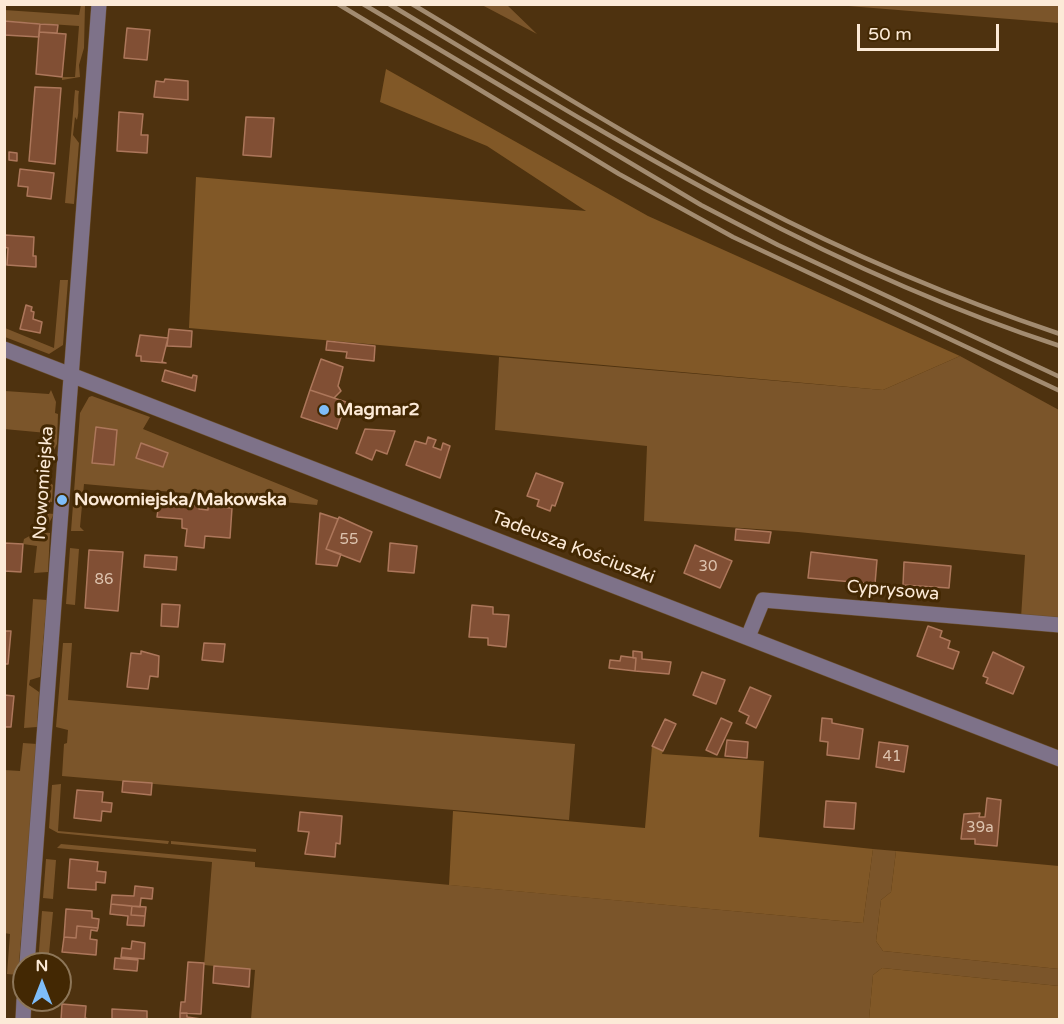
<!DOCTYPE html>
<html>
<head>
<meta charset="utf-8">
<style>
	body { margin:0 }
	#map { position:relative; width:1064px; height:1024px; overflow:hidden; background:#4e320f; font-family:"Varela Round",sans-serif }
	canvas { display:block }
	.frame { position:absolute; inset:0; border:6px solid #fcead7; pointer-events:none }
	.north { position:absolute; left:12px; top:952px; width:60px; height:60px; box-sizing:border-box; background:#432803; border:2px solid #8d7658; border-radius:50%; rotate:0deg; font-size:16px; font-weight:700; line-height:24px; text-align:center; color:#fcead7 }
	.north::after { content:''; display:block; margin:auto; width:21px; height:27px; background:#7ebdf9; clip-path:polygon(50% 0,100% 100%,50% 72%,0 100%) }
	.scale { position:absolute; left:857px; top:24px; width:142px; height:27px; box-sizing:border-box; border:3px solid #fcead7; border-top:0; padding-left:8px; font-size:18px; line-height:21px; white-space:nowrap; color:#fcead7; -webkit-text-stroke:4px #432803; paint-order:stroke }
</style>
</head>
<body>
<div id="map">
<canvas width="1064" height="1024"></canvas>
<div class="frame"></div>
<div class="north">N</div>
<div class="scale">50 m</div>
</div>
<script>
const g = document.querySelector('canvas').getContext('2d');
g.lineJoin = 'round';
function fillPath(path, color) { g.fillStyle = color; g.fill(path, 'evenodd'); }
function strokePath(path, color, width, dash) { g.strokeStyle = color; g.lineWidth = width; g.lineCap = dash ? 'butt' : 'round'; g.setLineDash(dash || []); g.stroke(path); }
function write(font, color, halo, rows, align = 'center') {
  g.font = font + ' "Varela Round",sans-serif'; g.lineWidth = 6; g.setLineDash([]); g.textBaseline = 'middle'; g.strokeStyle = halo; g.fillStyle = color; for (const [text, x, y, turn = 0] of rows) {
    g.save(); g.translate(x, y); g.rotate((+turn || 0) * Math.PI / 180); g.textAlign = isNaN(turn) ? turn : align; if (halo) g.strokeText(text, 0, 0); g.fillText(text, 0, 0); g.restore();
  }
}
const green = new Path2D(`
	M81,5H85L84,48L79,65L80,77L62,80V77H75L79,26L5,21L4,10L79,15Z
	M482,5H507L537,34Z
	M836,5H1059V23Z
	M75,90L79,91C77,101 80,110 77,120L75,117L73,135L79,143L74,204L65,203Z
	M60,280H68L63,345L49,354L5,337V328L54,348Z
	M960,356L1059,410V622L1021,618L1025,555L798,532L644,521L647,446L495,430L499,357L883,390Z
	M51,390L56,402L55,413L58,414L57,444L52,454H46L47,433L4,429L5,391L49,394Z
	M92,396L150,417L143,429L318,500L317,505L84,484L80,527L84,531H71L80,413L89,397Z
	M49,482L53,485L52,502L44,501L43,513L54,514L49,523H39L41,484Z
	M37,532L50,533L48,572L34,573L37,546L23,544L24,539Z
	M70,548L79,549L75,605L66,604Z
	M33,599L47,600L40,677L30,680L29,685L39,692L37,727L24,728Z
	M63,643H72L68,700L575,744L569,820L62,776L64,744L67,743L68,730L56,727Z
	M23,743L37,744L18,975L7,974L10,934L4,933V770L20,771Z
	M61,784L58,831L169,841L168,844L58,833L49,828L52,785Z
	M171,841L256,849V852L171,844Z
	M61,844L255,862V867L863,923L873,849L896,851L891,892L881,900L876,941L883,951L1059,969V986L882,968L873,975L869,1019H251L255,970L204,965L212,862L57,848Z
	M46,859L56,860L53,899L43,898Z
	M42,911L53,912L48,964H38Z`);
const forest = new Path2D(`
	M386,69L648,216L960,356L883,390L189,328L196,177L586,211L487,146L380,102Z
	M652,746L663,751L662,754L764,761L759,837L873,849L863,923L449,885L453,811L645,828Z
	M896,851L1059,866V969L883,951L876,941L881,900L891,892Z
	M882,968L1059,986V1019H869L873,975Z`);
const building = new Path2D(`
	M4,21L40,24L39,37L4,35Z
	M40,24L58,25L57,33L39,32Z
	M127,28L150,30L147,60L124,58Z
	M39,32L66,34L62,77L36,74Z
	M165,79L188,81V100L154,97L156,81L164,82Z
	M35,87L61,88L55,164L29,161Z
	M119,112L143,114L141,135H148L147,153L117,151Z
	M246,117L274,118L271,157L243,155Z
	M9,152L17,153V161L9,160Z
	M20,169L54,173L51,199L27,196L28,187L18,186Z
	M5,235L34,237L33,256H36V267L7,265L8,248L4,247Z
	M26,305L32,307L31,311L34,312L33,319L42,322L40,333L20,329Z
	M169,329L192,331L191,347L167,346Z
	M140,335L168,338L162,362L166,363L141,361V356H136Z
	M327,341L375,346L374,361L346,358L347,352L326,350Z
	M321,359L343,367L338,386L341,391L334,398L310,390Z
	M165,370L192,378L193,375L197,376L195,391L162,381Z
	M310,390L346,402L337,429L301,417Z
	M96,427L117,430L114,465L92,463Z
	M365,429L395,431L387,454L376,450L372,460L356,453Z
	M428,437L436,440L433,447L441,450L443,443L450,446L440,478L406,465L415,441L426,444Z
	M141,443L168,453L163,467L136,458Z
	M536,473L563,483L555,506L552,505L550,511L537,506L539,500L527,496Z
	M44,501H49L48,514H43Z
	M159,502L199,506V509L208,510V506L232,508L230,538L205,536L204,548L185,546L187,529L182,528V519L157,517Z
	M320,513L338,519L326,549L341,554L337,566L316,564Z
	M339,517L372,532L360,562L326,549Z
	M736,529L771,532L769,543L735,540Z
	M4,543L23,544L21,572L4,571Z
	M390,543L417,546L414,573L388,571Z
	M695,545L732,561L720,588L684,573Z
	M89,550L123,552L118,611L85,608Z
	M811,552L877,560L875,584L808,578Z
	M145,555L177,557L176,570L144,567Z
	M904,562L951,566L949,588L903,585Z
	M162,604L180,605L178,627L161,626Z
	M472,605L493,607V614L509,615L506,647L488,645V638L469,637Z
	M928,626L942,631L940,637L950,641L948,648L959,652L953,669L917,656Z
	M4,631H11L8,664H4Z
	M204,643L225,644L223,662L202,660Z
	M141,651L159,656L158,677L150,676L148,689L127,687L131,653L141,654Z
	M633,651L642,652V659L671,662L669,674L635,671L636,658H633Z
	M993,652L1024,667L1013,694L986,683L988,678L983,676Z
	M621,656L636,658L635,671L609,668L610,660L620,661Z
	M702,672L725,680L716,704L693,695Z
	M750,687L771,696L756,728L746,723L749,716L739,711Z
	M4,695L14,696L11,727H4Z
	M721,718L732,723L717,755L706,750Z
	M822,718L832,719V723L863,729L859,759L827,755L828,742L820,741Z
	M665,719L676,724L663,751L652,746Z
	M727,740L748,742L747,758L725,756Z
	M879,742L908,746L904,772L876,767Z
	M123,781L152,783L151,795L122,792Z
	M77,790L103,792L102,802L112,803L111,812L102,811L101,821L74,818Z
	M987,798L1001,800L997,846L975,844V839H961L964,814L980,813L979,817H985Z
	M826,801L856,803L854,829L824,827Z
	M300,812L342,816L340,844L336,843L335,857L305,854L309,832L298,831Z
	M70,859L98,862L97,871L106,872L105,883L96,882V890L68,888Z
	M135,886L153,888L152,899L141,898L140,907L111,904L112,895L134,896Z
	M111,904L132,906L131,915L145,916L144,926L127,925L128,916L110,914Z
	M132,906L146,907L145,916L131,915Z
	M66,909L92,911V918L99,919L98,928L77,926L76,938L64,937Z
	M77,926L98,928L97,931L91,930L90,939L97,940L96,955L62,952L64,937L76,938Z
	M132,941L145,943L144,959L121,957L122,948L131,949Z
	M115,958L138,960L137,971L114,969Z
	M188,962L204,963L201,1014L180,1013L181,1002H185Z
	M214,966L250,969L249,987L213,983Z
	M62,1004L86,1006L85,1018L92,1020H61Z
	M112,1009L147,1011V1020L112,1019Z
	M180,1013H187V1017L208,1020H180Z`);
const minor = new Path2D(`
	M4,349L1060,759
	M748,637L763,600L1060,625
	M27,964L99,4
	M23,1020L24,1000`);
const rail = new Path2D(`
	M338,4L619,174L733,237L1060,391
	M363,4L701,205L778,245L1060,377
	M389,4C607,135 817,267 1060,346
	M412,4C524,71 634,141 750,202C849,254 953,298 1060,334`);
const markers = [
	[324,410,6,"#7ebdf9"],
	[62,500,6,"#7ebdf9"]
];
const numberNames = [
	["55",349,540],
	["30",708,567],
	["86",104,580],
	["41",892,757],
	["39a",980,828]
];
const poiNames = [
	["Magmar2",336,410],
	["Nowomiejska/Makowska",74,500]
];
const streetNames = [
	["Nowomiejska",44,483,-86],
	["Tadeusza Kościuszki",573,548,21],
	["Cyprysowa",893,591,5]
];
fillPath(green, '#7b552a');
fillPath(forest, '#815827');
fillPath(building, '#814f34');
strokePath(building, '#ad775b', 1.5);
strokePath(minor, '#6a4f2f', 16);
strokePath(minor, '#7e7289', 15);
strokePath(rail, '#a28b70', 4.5);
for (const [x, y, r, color] of markers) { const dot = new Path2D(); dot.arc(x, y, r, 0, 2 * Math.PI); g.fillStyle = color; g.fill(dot); strokePath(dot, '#432803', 2); }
write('15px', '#ddc3ae', null, numberNames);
write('bold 18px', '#fcead7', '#432803', poiNames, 'left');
write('18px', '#fcead7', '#432803', streetNames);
</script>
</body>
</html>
